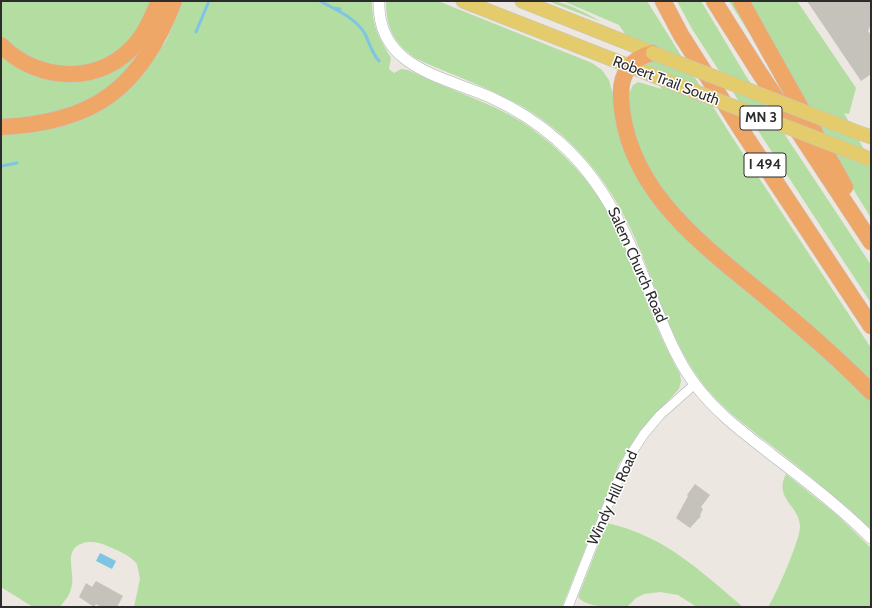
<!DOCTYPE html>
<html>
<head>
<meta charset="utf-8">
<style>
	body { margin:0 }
	#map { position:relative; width:872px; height:608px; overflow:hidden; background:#ece7e0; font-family:Cabin,sans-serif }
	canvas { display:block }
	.frame { position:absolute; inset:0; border:2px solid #2c2c2c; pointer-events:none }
</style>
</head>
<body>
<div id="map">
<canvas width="872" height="608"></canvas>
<div class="frame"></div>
</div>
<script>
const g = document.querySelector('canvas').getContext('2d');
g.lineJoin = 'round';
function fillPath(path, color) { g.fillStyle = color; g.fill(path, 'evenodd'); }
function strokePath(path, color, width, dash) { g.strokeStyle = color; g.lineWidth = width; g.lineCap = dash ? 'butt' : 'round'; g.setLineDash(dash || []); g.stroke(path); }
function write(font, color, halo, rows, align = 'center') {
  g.font = font + ' Cabin,sans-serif'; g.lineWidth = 3; g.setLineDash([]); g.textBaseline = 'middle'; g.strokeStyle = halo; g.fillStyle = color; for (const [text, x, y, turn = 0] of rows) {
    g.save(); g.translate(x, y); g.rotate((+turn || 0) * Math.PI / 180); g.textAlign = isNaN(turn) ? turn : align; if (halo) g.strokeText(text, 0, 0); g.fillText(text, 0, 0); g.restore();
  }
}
const green = new Path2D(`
	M1,1H152C144,18 137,34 123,47C101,69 59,71 31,60C20,56 9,44 1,35Z
	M183,1H372C372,27 379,37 391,58L389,69L394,73L401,69L408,70C446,89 486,100 522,122C560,147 594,183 614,224C638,273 653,327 680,374L681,381L679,389L640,431L619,464L562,607H134L140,579L137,564C129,554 116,550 105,545C91,539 70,541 71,561C71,571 74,579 71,589C69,597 64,601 60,607H33L1,587V133L29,131L142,74L166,41Z
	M386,1H438L592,63L602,70L609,80L631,162L785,321L871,401V529C841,501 809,475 777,450C753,431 726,412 706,388C674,348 659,297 640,250C615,187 572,131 510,100C480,84 447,73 417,59C394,44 386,28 386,1Z
	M548,1C567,1 586,14 602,22Z
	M563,1H647L732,137L871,348V386L702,239L656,186L634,136L628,96L633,85L638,82L662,89L619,25Z
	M677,1H701L746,76L871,265V303L753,123L692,29Z
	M729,1H736L758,47Z
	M746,1H797L856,88L849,114L844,113L871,162V218L845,176Z
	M144,42L140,58L103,93L56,115L1,121V53L62,80Z
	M786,474L837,515L871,548V607H768C776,595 800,540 800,527C800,505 773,499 786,474Z
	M607,523C665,536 699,570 743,607H697L678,595L660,592L644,594L636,598L627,607C611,607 587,608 578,597Z`);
const water = new Path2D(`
	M100,553L116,561L112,569L96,561Z`);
const stream = new Path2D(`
	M320,1L333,8L340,9
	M333,8C345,14 360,23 366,36C370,45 372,53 379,61
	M196,32L209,1
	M1,166L17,163`);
const building = new Path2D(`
	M807,1H871V24L868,31L871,35V74L861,81Z
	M695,484L710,495L701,507L703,509L700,515L701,516L690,528L676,518L688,496L687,495Z
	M96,581L123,596L117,607H101L96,604L94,607L79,597L86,583L92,587Z`);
const minor = new Path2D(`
	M568,607L615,487L629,457L644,434L660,415L695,384`);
const tertiary = new Path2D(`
	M379,1C377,67 441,76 490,97C514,108 537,122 557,140C606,182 629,239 652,298C664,327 675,357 694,383C715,412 744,433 772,455C806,481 841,508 871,538`);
const primary = new Path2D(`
	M463,1L652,75
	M522,1L653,53
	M854,131L871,137`);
const motorway = new Path2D(`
	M663,1L681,35L742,131L871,326
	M714,1L757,69L871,242
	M741,1L845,187
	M1,45C38,83 103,86 138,41C147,30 153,15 159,1
	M653,53C631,58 620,74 621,97C625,192 706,247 772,302C806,331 840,360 871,392
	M1,127C94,123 141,88 174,1`);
const primaryBridge = new Path2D(`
	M653,53L854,131
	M652,75L870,159`);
const shields = [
	[761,118,42],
	[765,165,42]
];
const shieldNames = [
	["MN 3",761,118],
	["I 494",765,165]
];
const streetNames = [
	["Robert Trail South",666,81,21],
	["Salem Church Road",637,265,66],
	["Windy Hill Road",613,498,-66]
];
fillPath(green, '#b4dda2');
fillPath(water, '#7ec5e4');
strokePath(stream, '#7ec5e4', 3);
fillPath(building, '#c5c1bb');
strokePath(minor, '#b0b1bb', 10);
strokePath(tertiary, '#b0b1bb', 12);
strokePath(primary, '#c4c4c4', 15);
strokePath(motorway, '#c4c4c4', 17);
strokePath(minor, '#fff', 9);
strokePath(tertiary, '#fff', 11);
strokePath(primary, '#e4cc6d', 14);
strokePath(motorway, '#efa768', 16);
strokePath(primaryBridge, '#c4c4c4', 15, []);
strokePath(primaryBridge, '#e4cc6d', 14);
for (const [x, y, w] of shields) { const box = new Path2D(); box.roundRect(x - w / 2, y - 12, w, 24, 3); g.fillStyle = '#fff'; g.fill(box); strokePath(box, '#2c2c2c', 1); }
write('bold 14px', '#2c2c2c', null, shieldNames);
write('15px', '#2c2c2c', '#fff', streetNames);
</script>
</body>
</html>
